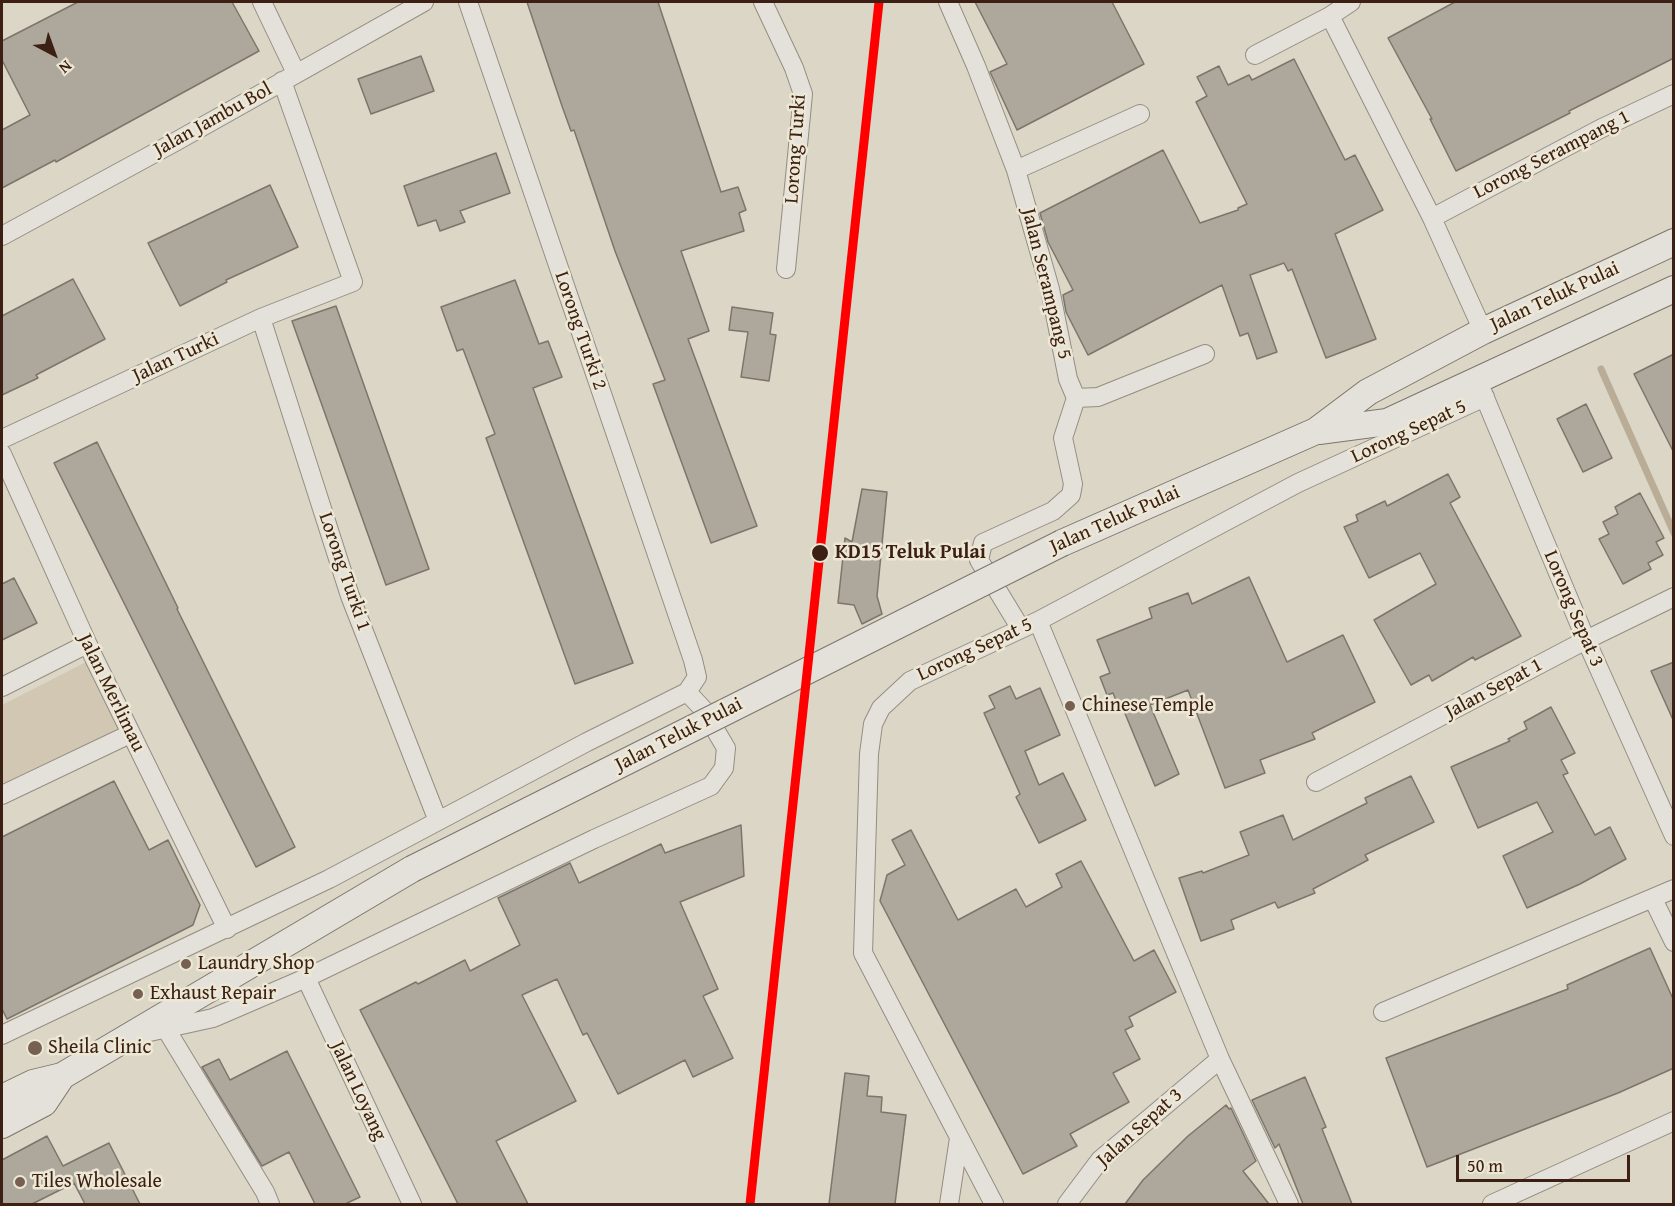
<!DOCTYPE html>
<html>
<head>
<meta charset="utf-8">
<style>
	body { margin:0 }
	#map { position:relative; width:1675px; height:1206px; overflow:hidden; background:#dcd6c6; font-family:"Gentium Book Plus",serif }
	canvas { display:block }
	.frame { position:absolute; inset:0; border:3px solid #3d2014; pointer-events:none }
	.north { position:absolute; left:24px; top:24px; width:60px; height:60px; -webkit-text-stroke:4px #ede8d5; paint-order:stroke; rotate:139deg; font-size:16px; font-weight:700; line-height:24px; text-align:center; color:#3d2014 }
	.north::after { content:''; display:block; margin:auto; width:21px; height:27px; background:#3d2014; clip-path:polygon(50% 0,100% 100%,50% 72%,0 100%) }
	.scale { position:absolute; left:1456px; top:1155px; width:174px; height:27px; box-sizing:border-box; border:3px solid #3d2014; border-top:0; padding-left:8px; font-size:18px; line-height:21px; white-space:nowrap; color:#3d2014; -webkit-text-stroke:4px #ede8d5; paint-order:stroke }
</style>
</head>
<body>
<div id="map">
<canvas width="1675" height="1206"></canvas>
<div class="frame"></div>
<div class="north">N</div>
<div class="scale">50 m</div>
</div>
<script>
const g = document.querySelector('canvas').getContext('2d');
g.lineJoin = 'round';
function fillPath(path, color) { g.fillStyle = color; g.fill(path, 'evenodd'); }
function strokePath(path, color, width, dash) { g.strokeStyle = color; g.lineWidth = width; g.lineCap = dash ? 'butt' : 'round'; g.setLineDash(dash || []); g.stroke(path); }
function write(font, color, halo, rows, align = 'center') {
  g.font = font + ' "Gentium Book Plus",serif'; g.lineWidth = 5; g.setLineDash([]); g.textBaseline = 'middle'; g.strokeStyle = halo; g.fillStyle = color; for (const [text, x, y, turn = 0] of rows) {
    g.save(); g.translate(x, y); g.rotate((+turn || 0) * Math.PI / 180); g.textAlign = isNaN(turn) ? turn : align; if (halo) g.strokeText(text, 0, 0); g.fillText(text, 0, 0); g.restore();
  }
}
const green = new Path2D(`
	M94,658L131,726L2,789V705Z`);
const stream = new Path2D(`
	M1601,369L1674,533`);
const building = new Path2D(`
	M78,2H232L259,51L56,162L55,160L2,188V130L30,115L2,60V41Z
	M527,2H658L721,192L738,187L746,210L739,213L744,231L681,251L709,331L688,339L757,526L711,543L653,384L665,380L615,251L574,130L571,131L562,106Z
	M975,2H1112L1144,64L1017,130L990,72L1007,64Z
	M1455,2H1674V58L1569,111L1570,113L1456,171L1430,119H1432L1388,38Z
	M421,56L434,91L371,114L358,79Z
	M1294,59L1345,160L1355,155L1383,210L1335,234L1376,339L1326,358L1292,269L1288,271L1284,263L1250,275L1277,352L1257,359L1248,333L1240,336L1222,285L1088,355L1066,312L1063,295L1073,290L1048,242L1040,213L1163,150L1200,223L1238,210V208L1247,204L1196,102L1207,96L1197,77L1219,66L1228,85L1249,75L1252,80Z
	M496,153L510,193L460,211L465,222L440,231L436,220L418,226L404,186Z
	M270,185L298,247L226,280L227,282L180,306L148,243Z
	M73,279L105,339L36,375L38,378L2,395V316Z
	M515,280L539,344L548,341L562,377L533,388L633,663L575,684L486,438L495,434L463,349L457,351L441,307Z
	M336,306L429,569L386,585L292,321Z
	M732,307L773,313L770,334L776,335L769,381L741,377L748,332L729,330Z
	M1674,354V453L1634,374Z
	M1586,404L1612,458L1583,472L1557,419Z
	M97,442L178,608L177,609L295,847L256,867L54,463Z
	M1448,474L1460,497L1450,503L1521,636L1475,660L1473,657L1432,681L1429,675L1411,685L1374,620L1436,584L1420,553L1369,578L1344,527L1358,521L1356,515L1385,501L1387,506Z
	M862,489L887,492L877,596L882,614L862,624L854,605L838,603L845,538L852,542Z
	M1640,493L1664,538L1656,542L1663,555L1648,563L1651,569L1623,584L1599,539L1609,534L1603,522L1618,514L1615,507Z
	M1249,577L1287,662L1343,635L1375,702L1312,733L1315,739L1260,760L1265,773L1225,788L1188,690L1150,705L1179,774L1155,786L1124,711L1121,712L1113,693L1107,695L1100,677L1110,673L1097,640L1152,618L1149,608L1188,593L1192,604Z
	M14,578L37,623L2,640V584Z
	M1674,662V722L1651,671Z
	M1010,686L1016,699L1040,688L1060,735L1025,751L1039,785L1063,773L1086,820L1039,843L1016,797L1020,794L984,713L995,708L989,696Z
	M1551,707L1575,753L1561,760L1568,773L1563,775L1595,835L1610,827L1626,859L1580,884L1527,908L1503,856L1553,832L1537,802L1478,828L1451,767L1510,741L1508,739L1527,729L1524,722Z
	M1411,776L1434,822L1365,855L1368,860L1313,889L1315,893L1278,908L1275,902L1231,920L1234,929L1201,941L1179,878L1202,871L1203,873L1249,855L1240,832L1283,815L1293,840L1367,803L1365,798Z
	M114,781L149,850L168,840L200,905L193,925L7,1019L2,1009V837Z
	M741,825L744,876L680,902L718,989L703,996L733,1058L693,1077L685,1060L618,1094L587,1033L583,1035L557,979L522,995L576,1101L496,1141L528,1204H458L360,1010L416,982L418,984L465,960L470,971L520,945L498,898L570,863L579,883L661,844L665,853Z
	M911,830L958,920L1016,889L1026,907L1062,887L1056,874L1081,861L1134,961L1154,950L1176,992L1129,1017L1133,1026L1125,1030L1140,1059L1113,1073L1129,1102L1070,1134L1077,1146L1023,1174L880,901L887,875L905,865L892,840Z
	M1650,948L1674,1001V1068L1618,1093L1427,1167L1386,1058L1568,989L1567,985Z
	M287,1051L360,1197L345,1204H315L289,1152L262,1166L202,1067L219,1059L230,1080Z
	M845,1073L869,1076L867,1096L882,1097L881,1112L906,1115L895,1204H829Z
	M1305,1077L1326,1127L1322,1129L1352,1204H1303L1279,1144L1275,1148L1252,1100Z
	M1226,1105L1229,1109L1231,1108L1256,1161L1243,1171L1269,1204H1125L1143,1180L1188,1136Z
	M47,1136L63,1166L109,1143L140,1204H85L74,1183L32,1204H2V1160Z`);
const street = new Path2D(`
	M262,2L296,73
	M763,2L794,68L803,94L786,269
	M948,2L976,66L1016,170L1050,289L1068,379L1076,398
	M1330,16L1432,218L1483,331
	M1255,55L1330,16L1351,2
	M1016,170L1140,114
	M1432,218L1600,129L1674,94
	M2,236L175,142L424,2
	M261,318L350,596L438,821
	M1480,386L1586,640L1674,836
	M1076,398L1098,397L1205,354
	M2,439L261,318L353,282L282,81
	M2,454L94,658L227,929
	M1038,621L1220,1059L1289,1204
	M1021,629L979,560L983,543L1053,511L1071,495L1073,484L1063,438L1076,398
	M2,687L87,644
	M1316,782L1586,640L1674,597
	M2,795L130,734
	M1653,899L1674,942
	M306,978L412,1204
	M1383,1012L1674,889
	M166,1029L265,1192L270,1204
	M145,1033L213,1018L306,978L594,839L711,786L724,768L726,748L703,709L687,692
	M2,1035L329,879L587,742L687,692L697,677L693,660L468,2
	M949,1204L959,1138
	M994,1204L863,953L869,754L873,724L881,708L910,681L1038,621L1298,483L1485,397
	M1067,1204L1100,1160L1220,1059
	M1492,1204L1674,1121`);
const secondary = new Path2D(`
	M1319,431L1387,422L1674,289
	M1062,543L1316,431L1368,392L1483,331L1674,242
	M2,1098L33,1083L62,1076L412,869
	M2,1125L44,1103L62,1076`);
const secondaryBridge = new Path2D(`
	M412,869L1062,543`);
const rail1 = new Path2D(`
	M750,1204L879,2`);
const markers = [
	[820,553,9,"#3d2014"],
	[1070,706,6,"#756052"],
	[186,964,6,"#756052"],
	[138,994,6,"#756052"],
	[35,1048,8,"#756052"],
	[20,1182,6,"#756052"]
];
const streetNames = [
	["Jalan Jambu Bol",213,120,-29],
	["Lorong Turki",796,149,-86],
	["Lorong Serampang 1",1552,155,-27],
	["Jalan Serampang 5",1046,284,76],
	["Jalan Teluk Pulai",1555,297,-25],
	["Lorong Turki 2",580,331,71],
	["Jalan Turki",176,358,-25],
	["Lorong Sepat 5",1409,432,-25],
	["Jalan Teluk Pulai",1115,520,-24],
	["Lorong Turki 1",344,572,71],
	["Lorong Sepat 3",1573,609,67],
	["Lorong Sepat 5",975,650,-25],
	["Jalan Sepat 1",1494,689,-28],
	["Jalan Merlimau",111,693,64],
	["Jalan Teluk Pulai",679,735,-27],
	["Jalan Loyang",358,1091,65],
	["Jalan Sepat 3",1140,1128,-42]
];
const stopNames = [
	["KD15 Teluk Pulai",835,553]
];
const poiNames = [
	["Chinese Temple",1082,706],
	["Laundry Shop",198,964],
	["Exhaust Repair",150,994],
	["Sheila Clinic",48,1048],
	["Tiles Wholesale",32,1182]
];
fillPath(green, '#d1c7b2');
strokePath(stream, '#baad98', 7);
fillPath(building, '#ada79c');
strokePath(building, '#7d756b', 1.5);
strokePath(street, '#948d82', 20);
strokePath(secondary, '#7d756b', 28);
strokePath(street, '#e4e1da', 18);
strokePath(secondary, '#e4e1da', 26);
strokePath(secondaryBridge, '#7d756b', 28, []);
strokePath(secondaryBridge, '#e4e1da', 26);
strokePath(rail1, '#f00', 9);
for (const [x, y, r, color] of markers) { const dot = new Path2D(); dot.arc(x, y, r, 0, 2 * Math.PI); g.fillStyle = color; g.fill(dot); strokePath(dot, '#ede8d5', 2); }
write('20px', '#3d2014', '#ede8d5', streetNames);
write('bold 20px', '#3d2014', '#ede8d5', stopNames, 'left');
write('20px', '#3d2014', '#ede8d5', poiNames, 'left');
</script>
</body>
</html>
